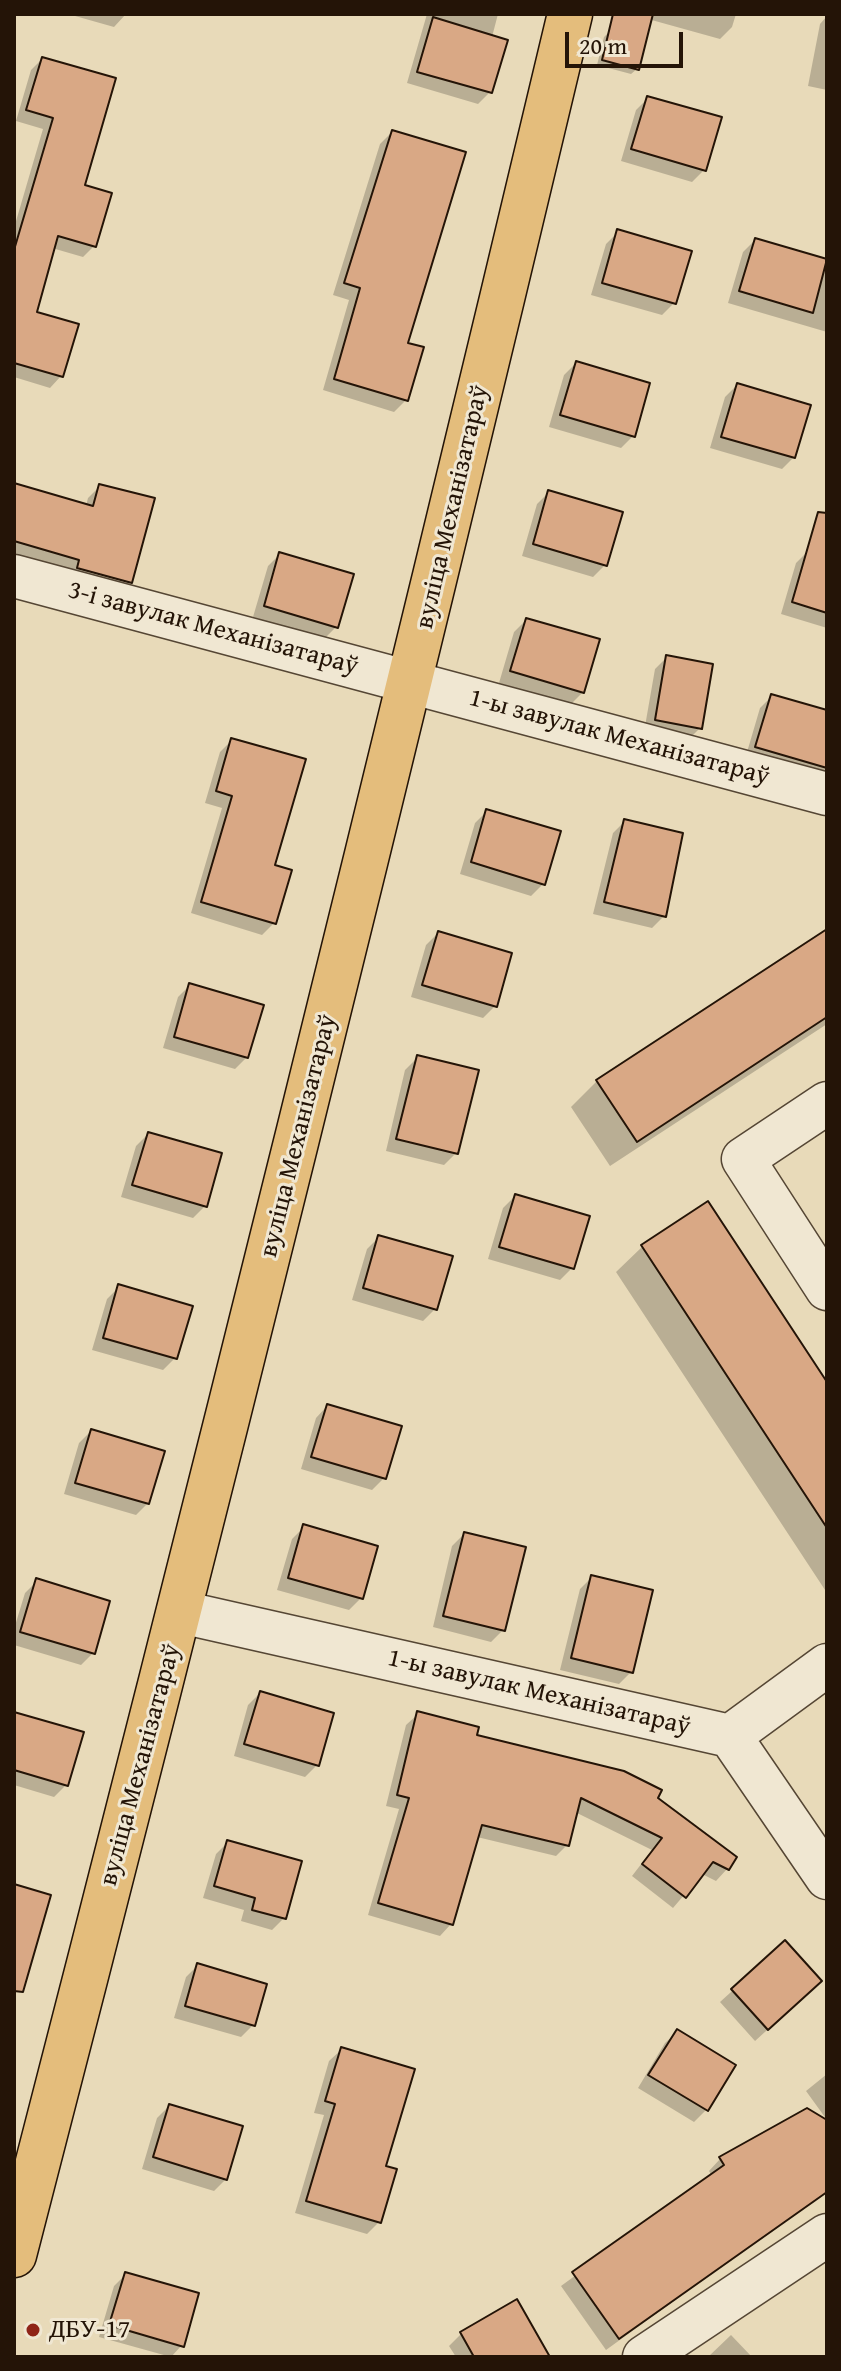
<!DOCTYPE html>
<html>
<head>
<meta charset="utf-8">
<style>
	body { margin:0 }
	#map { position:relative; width:841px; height:2371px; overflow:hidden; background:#e8dab9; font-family:"Gentium Book Plus",serif }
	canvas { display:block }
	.frame { position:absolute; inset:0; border:16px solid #241407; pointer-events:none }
	.scale { position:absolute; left:565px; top:32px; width:118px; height:36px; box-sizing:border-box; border:4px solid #241407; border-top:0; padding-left:10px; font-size:24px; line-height:28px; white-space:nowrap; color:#241407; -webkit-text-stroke:6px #f0e7d2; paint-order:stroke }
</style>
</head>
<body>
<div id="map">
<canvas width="841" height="2371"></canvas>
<div class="frame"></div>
<div class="scale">20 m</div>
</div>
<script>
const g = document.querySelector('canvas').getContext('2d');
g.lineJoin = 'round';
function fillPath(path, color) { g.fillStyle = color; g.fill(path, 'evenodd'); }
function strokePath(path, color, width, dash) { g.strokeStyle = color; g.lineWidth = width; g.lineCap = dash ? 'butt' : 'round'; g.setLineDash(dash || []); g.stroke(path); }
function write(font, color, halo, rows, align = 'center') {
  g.font = font + ' "Gentium Book Plus",serif'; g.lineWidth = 6; g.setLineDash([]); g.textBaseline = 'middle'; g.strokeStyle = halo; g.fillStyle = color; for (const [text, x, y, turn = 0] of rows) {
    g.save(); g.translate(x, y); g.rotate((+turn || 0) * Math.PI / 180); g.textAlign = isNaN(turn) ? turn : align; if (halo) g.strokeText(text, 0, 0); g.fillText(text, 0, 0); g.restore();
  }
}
const shadow = new Path2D(`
	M68,14H126L114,27Z
	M427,14H498L492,37L490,92L478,104L407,83Z
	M650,14H736L732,27L720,39L648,19Z
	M827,16V90L808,86L820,24Z
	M610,31L637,69L631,74L597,65L604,37Z
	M42,59L83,186L94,246L83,257L52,248L35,313L61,376L50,388L14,377V228L43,129L16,121L31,70Z
	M648,98L704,170L692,182L621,161L636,110Z
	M392,132L406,400L394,412L323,390L349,300L333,295L380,144Z
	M618,232L674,303L662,315L591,295L606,244Z
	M755,240L827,261V332L728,303L743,252Z
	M576,363L633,436L621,448L549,427L564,375Z
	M737,385L794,457L782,469L710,448L725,397Z
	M14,485L86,506L88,498L100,486L131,582L119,594L69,571L14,556Z
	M549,492L605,565L593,577L522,556L537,504Z
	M808,551L827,557V628L781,614L796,563Z
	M280,554L336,627L324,639L253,617L268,566Z
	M526,620L583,692L571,704L499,683L514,632Z
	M667,657L700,728L688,740L644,732L655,669Z
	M772,696L827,712V769L816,780L745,759L760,708Z
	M232,740L273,867L274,923L262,935L191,913L222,808L205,803L220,752Z
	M487,811L543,884L531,896L460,874L475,823Z
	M625,821L664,916L652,928L593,914L613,833Z
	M827,931V1024L610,1166L571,1107L597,1081Z
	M438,933L495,1006L483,1018L411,997L426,945Z
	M190,985L247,1057L235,1069L163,1048L178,997Z
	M417,1058L456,1153L444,1165L386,1151L405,1070Z
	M148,1134L220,1155L205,1206L193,1218L121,1197L136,1146Z
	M515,1196L572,1268L560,1280L488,1259L503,1208Z
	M379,1237L435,1309L423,1321L352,1300L367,1249Z
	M643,1246L827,1386V1593L616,1272Z
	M119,1287L175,1358L163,1370L92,1350L107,1299Z
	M327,1406L384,1478L372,1490L301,1469L316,1418Z
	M91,1431L148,1503L136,1515L64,1494L79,1443Z
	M304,1527L361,1598L349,1610L277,1590L292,1539Z
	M464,1534L503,1630L491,1642L433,1627L452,1546Z
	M592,1577L631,1672L619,1684L560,1670L580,1589Z
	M37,1581L93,1653L81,1665L14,1645V1629L25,1593Z
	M260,1693L317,1765L305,1777L234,1756L248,1705Z
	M14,1714L66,1785L54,1797L14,1785Z
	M418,1714L655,1798L727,1869L716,1881L702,1874L673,1908L632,1876L652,1850L575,1812L567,1845L556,1856L477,1837L451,1924L440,1936L368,1915L399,1809L386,1806L406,1725Z
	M228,1842L284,1918L272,1930L241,1921L244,1910L203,1898L216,1854Z
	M785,1943L808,1993L755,2041L720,2002Z
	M198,1965L253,2025L241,2037L174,2018L186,1977Z
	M677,2032L733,2066L706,2110L694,2122L638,2088L665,2043Z
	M341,2050L384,2168L379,2222L367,2234L295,2213L324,2115L314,2113L329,2061Z
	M827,2074V2120L806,2091Z
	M169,2106L226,2179L214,2191L142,2169L157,2118Z
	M827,2122V2183L816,2198L606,2350L561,2286L712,2176L709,2171L720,2159Z
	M126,2274L182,2345L171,2357L99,2337L114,2286Z
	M509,2306L548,2357H456L449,2346L461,2334Z
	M731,2335L752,2357H708Z`);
const building = new Path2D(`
	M613,14H653L639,70L602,60Z
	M433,17L508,40L492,93L417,72Z
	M42,57L116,78L85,185L112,193L96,247L58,236L37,312L79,324L63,377L14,363V250L53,118L26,110Z
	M647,96L722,117L706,171L631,149Z
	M392,130L466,152L408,343L424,347L408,401L334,379L360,288L344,283Z
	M617,229L692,251L676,304L602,283Z
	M755,238L827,259L813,313L739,291Z
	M576,361L650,383L635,437L560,415Z
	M737,383L811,405L795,458L721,437Z
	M14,483L93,506L99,484L155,498L132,583L77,568L79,560L14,541Z
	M548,490L623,512L607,566L533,544Z
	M818,512L827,513V613L792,602Z
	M279,552L354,574L338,628L264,606Z
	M526,618L600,639L584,693L510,671Z
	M666,655L713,664L702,729L655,720Z
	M771,694L827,710V768L755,747Z
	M231,738L306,759L275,865L292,870L276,924L201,902L232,796L216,791Z
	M486,809L561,831L545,885L471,862Z
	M624,819L683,833L666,917L604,902Z
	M827,929V1017L637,1142L596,1080Z
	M438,931L512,953L497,1007L422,985Z
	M189,983L264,1005L248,1058L174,1037Z
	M417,1055L479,1070L458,1154L396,1139Z
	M148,1132L222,1153L207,1207L132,1185Z
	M515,1194L590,1216L574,1269L499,1247Z
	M708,1201L827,1382V1528L641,1245Z
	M378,1235L453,1256L437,1310L363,1288Z
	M118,1284L193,1306L177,1359L103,1338Z
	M327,1404L402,1426L386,1479L311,1457Z
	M91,1429L165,1451L149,1504L75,1483Z
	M303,1524L378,1546L363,1599L288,1578Z
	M464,1532L526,1547L505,1631L443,1616Z
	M591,1575L653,1590L633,1673L571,1658Z
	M36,1578L110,1601L95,1654L20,1632Z
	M260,1691L334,1713L319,1766L244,1744Z
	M417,1711L479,1727L477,1735L624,1771L662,1790L658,1798L737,1857L729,1870L713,1862L686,1898L642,1864L662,1838L581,1798L569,1846L482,1825L453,1925L378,1903L409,1798L397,1795Z
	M14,1712L84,1732L68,1786L14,1770Z
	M227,1840L302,1861L286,1919L252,1910L255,1898L214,1886Z
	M14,1884L51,1895L23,1992L14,1991Z
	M785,1940L822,1981L768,2030L731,1989Z
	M197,1963L267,1984L255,2026L185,2006Z
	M677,2029L736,2065L708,2111L648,2075Z
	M341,2047L415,2069L386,2166L397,2169L381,2223L306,2201L335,2104L325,2101Z
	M169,2104L243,2126L227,2180L153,2157Z
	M807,2108L827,2120V2192L619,2339L572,2272L724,2165L719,2157Z
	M125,2272L199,2293L184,2347L109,2325Z
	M517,2299L550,2357H474L460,2332Z`);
const minor = new Path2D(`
	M14,576L827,794
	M827,1103L743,1159L827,1289
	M181,1612L730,1736L827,1878
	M730,1736L827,1665
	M644,2357L827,2235`);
const major = new Path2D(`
	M14,2255C207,1510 392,763 570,14`);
const markers = [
	[33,2330,8,"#8f2418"]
];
const streetNames = [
	["вуліца Механізатараў",453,507,-77],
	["3-і завулак Механізатараў",213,629,15],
	["1-ы завулак Механізатараў",619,738,15],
	["вуліца Механізатараў",299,1136,-76],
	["1-ы завулак Механізатараў",539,1693,13],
	["вуліца Механізатараў",141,1765,-75]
];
const poiNames = [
	["ДБУ-17",49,2330]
];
fillPath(shadow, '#0003');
fillPath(building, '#d9a885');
strokePath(building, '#241407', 2);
strokePath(minor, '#554634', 45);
strokePath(major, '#241407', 47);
strokePath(minor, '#f0e7d2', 42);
strokePath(major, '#e4bd7c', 44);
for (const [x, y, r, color] of markers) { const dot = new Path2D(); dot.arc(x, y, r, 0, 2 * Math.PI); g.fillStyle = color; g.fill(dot); strokePath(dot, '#f0e7d2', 3); }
write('26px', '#241407', '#f0e7d2', streetNames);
write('26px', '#241407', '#f0e7d2', poiNames, 'left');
</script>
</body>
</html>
